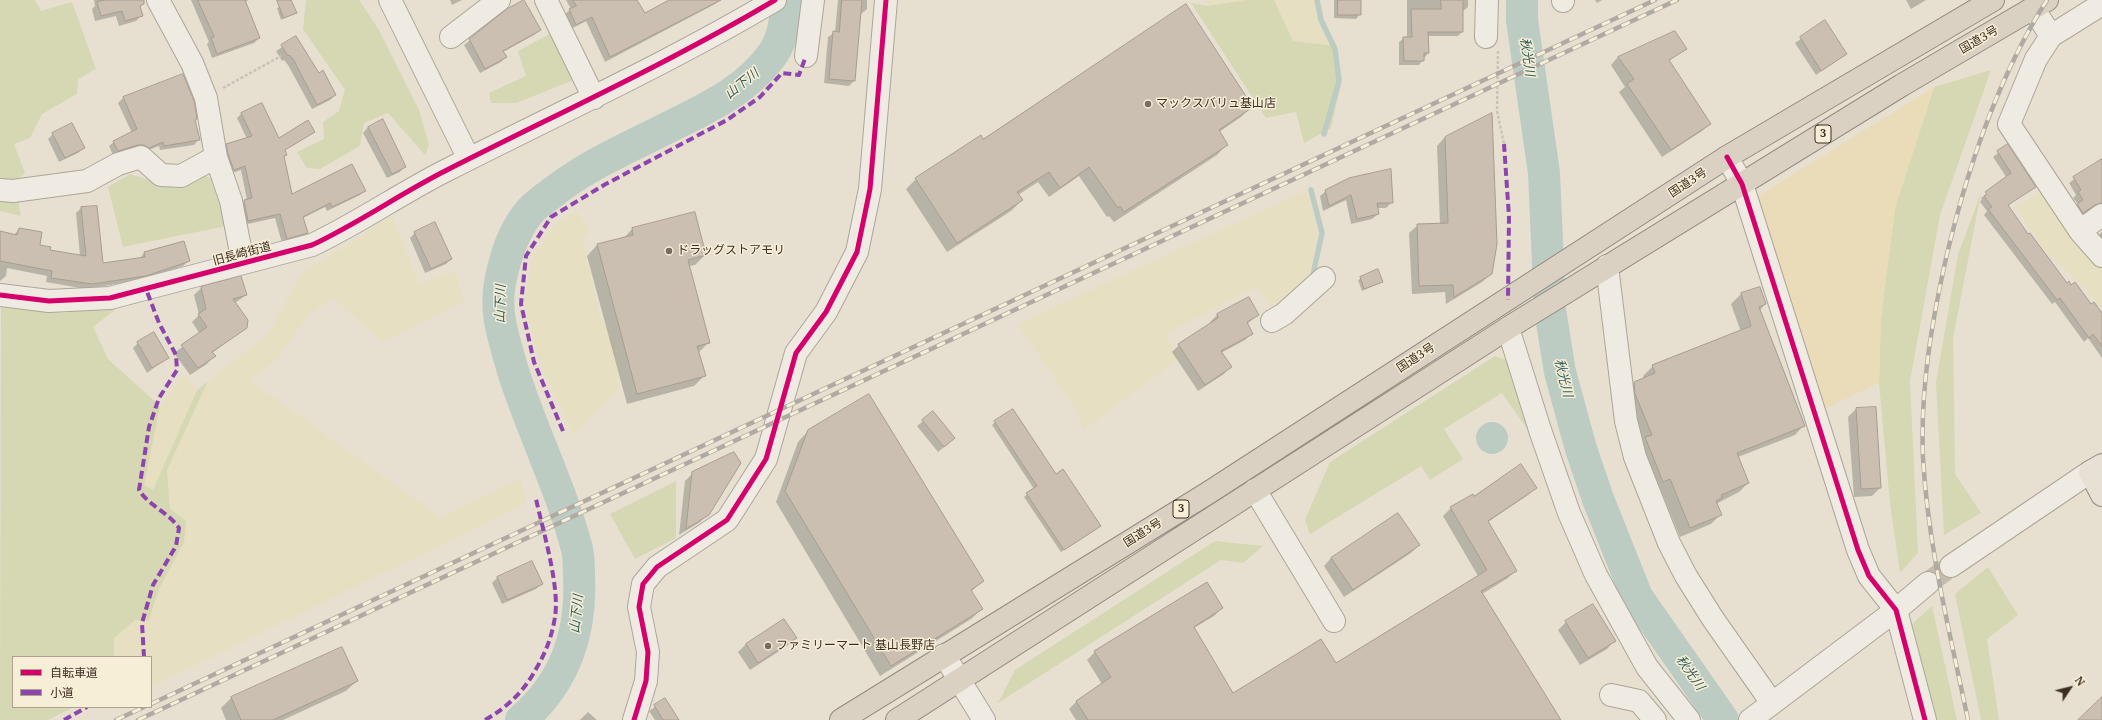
<!DOCTYPE html>
<html>
<head>
<meta charset="utf-8">
<style>
	body { margin:0 }
	#map { position:relative; width:2102px; height:720px; overflow:hidden; background:#e7e0d1; font-family:"Noto Serif","Noto Sans JP",serif }
	canvas { display:block }
	.legend { position:absolute; left:12px; top:656px; width:140px; height:52px; box-sizing:border-box; background:#f7eed8; border:1px solid #ada18e; margin:0; padding:5px 7px; list-style:none; font-size:12px; color:#3d2e20 }
	.legend li { display:flex; align-items:center; gap:8px; height:20px }
	.legend b { width:20px; border:1px solid #ada18e }
	.north { position:absolute; left:2050px; top:668px; width:40px; height:40px; -webkit-text-stroke:3px #f7eed8; paint-order:stroke; rotate:55deg; font-size:11px; font-weight:700; line-height:16px; text-align:center; color:#3d2e20 }
	.north::after { content:''; display:block; margin:auto; width:14px; height:18px; background:#3d2e20; clip-path:polygon(50% 0,100% 100%,50% 72%,0 100%) }
</style>
</head>
<body>
<div id="map">
<canvas width="2102" height="720"></canvas>
<ul class="legend">
<li><b style="height:5px;background:#d6006c"></b>自転車道</li>
<li><b style="height:5px;background:#8e44ad"></b>小道</li>
</ul>
<div class="north">N</div>
</div>
<script>
const g = document.querySelector('canvas').getContext('2d');
g.lineJoin = 'round';
function fillPath(path, color) { g.fillStyle = color; g.fill(path, 'evenodd'); }
function strokePath(path, color, width, dash) { g.strokeStyle = color; g.lineWidth = width; g.lineCap = dash ? 'butt' : 'round'; g.setLineDash(dash || []); g.stroke(path); }
function write(font, color, halo, rows, align = 'center') {
  g.font = font + ' "Noto Serif","Noto Sans JP",serif'; g.lineWidth = 3; g.setLineDash([]); g.textBaseline = 'middle'; g.strokeStyle = halo; g.fillStyle = color; for (const [text, x, y, turn = 0] of rows) {
    g.save(); g.translate(x, y); g.rotate((+turn || 0) * Math.PI / 180); g.textAlign = isNaN(turn) ? turn : align; if (halo) g.strokeText(text, 0, 0); g.fillText(text, 0, 0); g.restore();
  }
}
const farmland = new Path2D(`
	M1204,0H1246L1208,6Z
	M1274,0H1321L1324,19L1336,46L1293,41Z
	M2045,189L2081,244L2102,269V309L2089,293L2044,249L2015,207Z
	M1307,190L1318,233L1308,280L1274,310L1257,287L1165,334L1180,358L1084,430L1074,406L1017,324Z
	M577,211L590,232L582,239L600,316L616,346L618,390L574,436L539,362L524,303L532,259L555,224Z
	M392,216L420,284L455,271L464,301L382,342L333,298L307,317L280,356L251,381L440,517L520,479L527,503L151,687V657H114V638L135,620H149L159,589L184,542L170,510L167,470L208,381L268,334L301,274Z
	M184,374L197,390L154,490L143,485L160,406Z`);
const green = new Path2D(`
	M0,0H35L41,11L72,2L96,69L78,79L77,94L42,114L30,138L14,144L25,173L15,181L21,216L0,211Z
	M306,0H359L379,30L419,110L429,145L425,155L388,113L364,123L360,146L320,169L307,168L297,152L324,139L323,122L339,111L345,90L303,29Z
	M1246,0H1274L1293,41L1336,46L1342,80L1331,128L1304,143L1296,112L1266,118L1191,3L1208,6Z
	M550,34L574,80L516,103H491L489,93L526,76L518,51Z
	M1991,70L1940,215L1910,381L1918,553L1900,573L1890,503L1879,383L1881,317L1895,208L1934,87Z
	M130,174L174,188L203,174L211,179L226,226L123,247L108,187Z
	M1981,193L1953,338L1955,474L1981,513L1944,535L1936,382L1958,255Z
	M1,305L64,313L120,306L93,327L108,359L160,406L144,485L153,490L197,390L208,381L167,470L170,509L186,521L184,542L159,589L149,620H135L114,638V657H13V707H74L48,720H0Z
	M1495,356L1510,361L1533,437L1502,393L1444,429L1463,459L1430,480L1421,466L1310,534L1305,520L1330,462Z
	M676,481V538L635,559L610,514Z
	M1215,541L1263,546L1243,563L1221,560L998,703L1015,670Z
	M1988,567L2018,615L1987,639L1999,720H1981L1955,594Z
	M1932,606L1957,720H1936L1912,624Z`);
const sand = new Path2D(`
	M1934,87L1895,208L1881,317L1879,383L1824,409L1758,196Z`);
const water = new Path2D(`
	M1476 438a16 16 0 1 1 32 0a16 16 0 1 1-32 0Z`);
const shadow = new Path2D(`
	M94,0H137L141,16L136,21L119,26L116,16L95,21L92,9L95,6Z
	M191,0H248L245,3L259,38L254,43L212,58L207,44L209,42Z
	M450,0H462L452,5Z
	M566,0H636L644,14L671,0H720L715,4L605,62L586,21L571,29L564,15L571,9Z
	M838,0H867V9L860,15L854,81L849,86L824,83L828,37L835,32Z
	M1334,0H1360V14L1356,19L1334,18Z
	M1407,0H1468V7L1462,12V32L1458,36H1427L1428,53L1419,65H1399V42L1404,38H1407Z
	M1595,0H1602L1597,3Z
	M1906,0H1926L1911,9Z
	M291,1L295,13L281,20L277,8Z
	M508,10L539,30L534,35L503,52L506,57L501,62L480,73L464,45Z
	M1825,22L1845,54L1816,75L1795,43Z
	M296,38L319,74L335,95L330,100L312,109L288,65L284,60L282,61L276,51Z
	M1686,48L1669,61L1710,123L1702,131L1662,157L1619,92L1625,87L1611,65L1618,57Z
	M182,75L198,140L194,145L160,150L159,146L144,152L113,155L109,146L114,142L132,133L118,103L123,98Z
	M1251,107L1241,117L1219,132L1227,144L1217,155L1114,222L1109,216L1107,217L1079,176L1049,197L1038,182L1018,195L1022,200L1011,211L947,252L906,189L916,179L983,141Z
	M242,113L278,140L314,131L284,151L286,155L284,157L292,195L365,190L360,195L327,211L325,207L303,218L307,233L302,238L282,243L275,218L243,225L239,206L247,200L241,170L229,174L222,150L227,145L247,139L237,118Z
	M368,127L405,166L400,172L387,178L363,133Z
	M53,134L83,148L78,153L59,162L48,139Z
	M1445,137L1491,274L1482,282L1446,304L1445,292L1412,294L1409,233L1418,225H1440L1437,146Z
	M2007,146L2034,187L2007,206L2028,236L2067,284L2102,315V358L2088,338L2084,342L2055,302L2052,304L1984,215L1987,211L1980,202L1982,199L1981,198L2007,178L1993,157Z
	M2102,159V202L2078,218L2073,210L2078,204L2073,198L2076,195L2069,183Z
	M1349,179L1392,202L1386,208H1377L1378,214L1372,219L1351,224L1346,200L1323,211L1320,196L1326,191Z
	M81,208L102,264L139,259L144,253L183,242L188,261L183,266L140,280L86,289L46,282L47,276L7,268L6,276L0,281V232L14,235L19,229L39,246L49,251L80,256L76,213Z
	M632,229L705,255L695,265L689,266L709,342L698,353L704,376L694,386L627,404L587,256L597,245L623,239Z
	M2102,232V239L2100,240L2097,236Z
	M415,233L451,259L446,264L425,273L410,238Z
	M1377,271L1382,282L1362,291L1358,280Z
	M201,288L246,295L235,303L246,328L212,353L214,356L207,364L190,375L174,353L200,334L192,322L199,315L194,295Z
	M1760,288L1765,304L1760,310L1804,425L1795,435L1738,457L1748,483L1739,492L1716,504L1720,515L1711,524L1680,537L1660,488L1653,491L1624,392L1634,383L1644,379L1643,376L1653,366L1741,332L1731,304L1741,294Z
	M1249,298L1258,315L1247,324L1252,333L1245,340L1221,353L1230,367L1224,374L1198,391L1172,352L1179,345L1211,324L1210,322L1217,315Z
	M138,343L167,358L147,373L133,348Z
	M1856,409L1880,488L1872,496L1854,497L1848,417Z
	M933,413L949,443L938,452L917,426Z
	M995,422L1055,475L1097,529L1061,552L1024,497L1034,489L992,425Z
	M808,431L983,580L971,592L982,609L971,619L880,676L776,502L798,442Z
	M693,473L708,514L700,522L679,535L685,481Z
	M1536,488L1528,495L1488,522L1516,570L1508,578L1482,594L1559,720H1076L1069,709L1077,701L1102,684L1087,660L1095,652L1222,608L1214,616L1194,628L1233,694L1335,664L1478,576L1443,516L1451,508L1474,498Z
	M1419,545L1411,553L1344,597L1324,566L1331,558Z
	M532,562L542,584L536,589L502,604L492,583L497,578Z
	M784,620L795,638L787,646L750,670L738,652L746,644Z
	M1566,622L1614,641L1607,649L1580,665L1558,630Z
	M342,648L357,681L346,691L283,720H226L221,708L231,698Z
	M665,700L678,720H655L649,711Z
	M588,712L597,720H580Z`);
const stream = new Path2D(`
	M1317,0L1321,20L1335,49L1339,81L1324,134
	M1311,190L1322,233L1312,279`);
const river = new Path2D(`
	M1522,0V20L1544,173L1550,310L1560,372L1581,449L1598,499L1637,597L1723,720
	M521,720C565,683 582,632 579,576C579,567 579,558 577,549C561,488 532,431 513,371C505,342 494,314 500,283C505,256 513,231 531,210C537,204 545,198 552,193C587,165 630,147 669,127C708,108 749,89 774,52C783,38 787,16 786,0`);
const building = new Path2D(`
	M106,0H144V4L140,6L143,16L125,21L122,11L101,16L97,2Z
	M198,0H245L260,38L217,54L211,38L214,37Z
	M277,0H291L297,13L284,18Z
	M524,0L541,30L503,51L507,57L485,69L469,39L507,9Z
	M573,0H637L645,13L669,0H721L610,57L592,17L576,25L569,9L576,6Z
	M842,0H862L855,81L829,79L833,31L839,32Z
	M1338,0H1361V15H1338Z
	M1441,0H1463V32H1428L1429,53H1424V61H1404L1403,37H1412L1411,9H1441Z
	M1186,4L1253,107L1219,130L1228,145L1124,212L1120,206L1118,208L1089,167L1060,188L1049,172L1017,192L1023,200L957,243L915,178L981,135L983,139Z
	M1825,20L1847,54L1821,71L1800,37Z
	M1675,31L1687,49L1669,60L1711,124L1671,150L1627,84L1634,79L1618,57Z
	M296,36L319,73L323,70L336,95L317,105L293,59L289,55L288,56L281,45Z
	M183,74L194,101L197,119L195,120L200,140L164,146L163,142L149,148L144,145H138L118,151L113,141L137,129L123,97Z
	M262,103L279,138L308,120L315,132L285,150L287,155L284,156L292,194L352,164L366,191L332,207L330,203L303,217L308,233L287,239L280,214L248,221L244,200L252,198L245,166L234,170L228,154L226,144L252,136L241,113Z
	M1492,113L1497,244L1492,274L1454,297L1453,285L1419,286L1417,224L1448,223L1445,137Z
	M383,119L406,167L392,174L368,127Z
	M72,123L85,148L65,158L52,133Z
	M2008,144L2036,187L2008,205L2028,234L2030,233L2067,283L2069,281L2071,285L2075,282L2091,304L2094,302L2102,313V346L2093,334L2089,338L2060,298L2057,300L1988,209L1992,207L1984,196L1987,194L1985,192L2011,173L1997,151Z
	M2102,159V203L2095,205L2083,213L2077,204L2083,200L2078,192L2081,190L2073,177Z
	M1391,169L1393,203H1377L1379,214L1357,219L1351,195L1329,206L1325,190L1349,178Z
	M97,206L103,263L145,257L144,252L184,241L190,261L146,276L92,284L51,278L52,271L0,261V231L17,235L19,228L42,232L40,245L51,247L50,250L86,256L81,207Z
	M695,212L706,255L688,260L710,343L697,346L706,376L637,394L597,244L633,235L632,228Z
	M435,222L452,259L431,269L414,232Z
	M1378,269L1383,282L1364,289L1360,277Z
	M241,276L247,295L233,299L248,320L247,328L212,352L216,356L198,368L181,345L207,327L198,314L206,309L201,287Z
	M1760,287L1766,304L1759,307L1805,426L1737,453L1749,483L1721,495L1722,498L1716,501L1722,515L1690,528L1670,479L1663,482L1645,437L1652,435L1635,394L1634,382L1655,373L1652,365L1751,326L1741,293Z
	M1249,297L1259,315L1247,322L1253,334L1221,351L1232,367L1205,385L1178,344L1218,318L1217,314Z
	M154,332L169,358L152,368L137,342Z
	M869,394L984,581L971,590L983,609L891,666L785,491L808,430Z
	M1876,407L1881,488L1861,489L1856,408Z
	M1013,409L1056,474L1063,469L1101,526L1064,550L1026,493L1037,486L994,421Z
	M933,411L955,438L944,447L922,420Z
	M734,452L741,463L709,515L686,529L692,472Z
	M1521,464L1537,488L1488,521L1517,571L1481,591L1561,720H1088L1076,701L1111,677L1094,651L1207,582L1223,608L1194,627L1233,693L1321,639L1336,663L1487,570L1450,507L1473,494L1474,496Z
	M1398,513L1420,545L1353,590L1331,558Z
	M532,561L543,584L507,600L497,577Z
	M1593,604L1616,641L1588,658L1565,621Z
	M784,619L797,638L758,663L746,644Z
	M342,647L358,681L273,720H241L231,697Z
	M2102,697V720H2078Z
	M665,698L679,720H663L654,705Z`);
const minorTunnel = new Path2D(`
	M1928,583L1951,566`);
const path = new Path2D(`
	M1498,51L1497,111L1504,144
	M223,88L281,56`);
const minor = new Path2D(`
	M158,0L192,63L206,98L216,157L231,201L243,263
	M390,0L469,159
	M546,0L594,98
	M1563,1V0
	M2102,4L2051,36L2036,59L2009,124L2080,231L2102,256
	M2033,8L2051,36
	M451,37L499,0
	M1486,37L1487,0
	M806,56L813,0
	M1727,157L1742,184L1858,550L1869,576L1896,610L1925,720
	M0,190L13,191L87,181L118,164L141,157L161,175L181,176L216,157
	M2080,231L2102,215
	M1607,266L1626,421L1635,457L1669,543L1686,576L1713,619L1772,703
	M0,295L49,301L110,298L312,245C359,223 401,193 447,170C557,114 669,63 775,0
	M1272,321L1284,314L1324,278
	M1508,328L1540,430L1569,513L1596,575L1647,667L1689,720
	M1255,490L1334,621
	M1951,566L2090,472
	M944,655L984,720
	M1611,695L1639,701L1655,720
	M634,720L646,681L648,652L639,607L643,584L657,567L727,520L766,459L796,353L826,312L857,252L870,189L886,0
	M1750,720L1896,610L1928,583`);
const major = new Path2D(`
	M2102,465L2090,472L2102,495`);
const highway = new Path2D(`
	M841,720L1208,493L1727,157L1993,0
	M897,720L1516,323L1902,85L2047,0`);
const rail = new Path2D(`
	M151,704L1655,0
	M116,720L144,707
	M138,720L1677,0
	M1968,720C1950,633 1928,547 1923,458C1920,389 1932,320 1947,254C1968,166 1998,77 2047,0`);
const quiet = new Path2D(`
	M1504,144L1509,217L1508,300
	M563,431L534,362L521,304L526,256L551,217L604,185L727,120L760,97L782,73L799,75L806,56
	M144,657L142,623L153,585L176,546L179,528C168,512 149,506 139,490L149,427L159,398L177,370L176,355L159,323L146,289
	M64,720L87,707
	M485,720C508,707 524,691 536,669C546,652 552,636 555,617C560,587 543,531 536,499`);
const cycleway = new Path2D(`
	M1727,157L1742,184L1858,550L1869,576L1896,610L1925,720
	M0,295L49,301L110,298L312,245C359,223 401,193 447,170C557,114 669,63 775,0
	M634,720L646,681L648,652L639,607L643,584L657,567L727,520L766,459L796,353L826,312L857,252L870,189L886,0`);
const markers = [
	[1148,104,4,"#786c5e"],
	[669,251,4,"#786c5e"],
	[768,646,4,"#786c5e"]
];
const shields = [
	[1823,134,16],
	[1181,509,16]
];
const shieldNames = [
	["3",1823,134],
	["3",1181,509]
];
const streetNames = [
	["国道3号",1979,40,-30],
	["国道3号",1688,183,-33],
	["旧長崎街道",242,254,-15],
	["国道3号",1416,358,-33],
	["国道3号",1143,533,-32]
];
const poiNames = [
	["マックスバリュ基山店",1156,104],
	["ドラッグストアモリ",677,251],
	["ファミリーマート 基山長野店",776,646]
];
const waterNames = [
	["秋光川",1527,57,82],
	["山下川",742,84,-39],
	["山下川",501,304,-89],
	["秋光川",1563,378,76],
	["山下川",577,614,-84],
	["秋光川",1690,673,55]
];
fillPath(farmland, '#e6dfc2');
fillPath(green, '#d6d7b3');
fillPath(sand, '#eadcb9');
fillPath(water, '#bcccc2');
fillPath(shadow, '#0003');
strokePath(stream, '#bcccc2', 5.5);
strokePath(river, '#bcccc2', 32);
fillPath(building, '#cbbfb2');
strokePath(building, '#a89c90', 1);
strokePath(minorTunnel, '#c5bcae', 22, [22, 11]);
strokePath(minor, '#ada599', 24);
strokePath(major, '#928b80', 24);
strokePath(highway, '#928b80', 24);
strokePath(path, '#c8c2b9', 2.5, [3, 2]);
strokePath(minor, '#efebe3', 22);
strokePath(major, '#e6e1d4', 22);
strokePath(highway, '#dad1c2', 22);
strokePath(rail, '#afaaa2', 4.5);
strokePath(rail, '#f7eed8', 3, [9]);
strokePath(quiet, '#8e44ad', 4, [8, 4]);
strokePath(cycleway, '#d6006c', 5);
for (const [x, y, r, color] of markers) { const dot = new Path2D(); dot.arc(x, y, r, 0, 2 * Math.PI); g.fillStyle = color; g.fill(dot); strokePath(dot, '#f7eed8', 1.5); }
for (const [x, y, w] of shields) { const box = new Path2D(); box.roundRect(x - w / 2, y - 9, w, 18, 3); g.fillStyle = '#f7eed8'; g.fill(box); strokePath(box, '#3d2e20', 1); }
write('bold 11px', '#3d2e20', null, shieldNames);
write('12px', '#3d2e20', '#f7eed8', streetNames);
write('12px', '#3d2e20', '#f7eed8', poiNames, 'left');
write('italic 13px', '#2f5d5a', '#f7eed8', waterNames);
</script>
</body>
</html>
